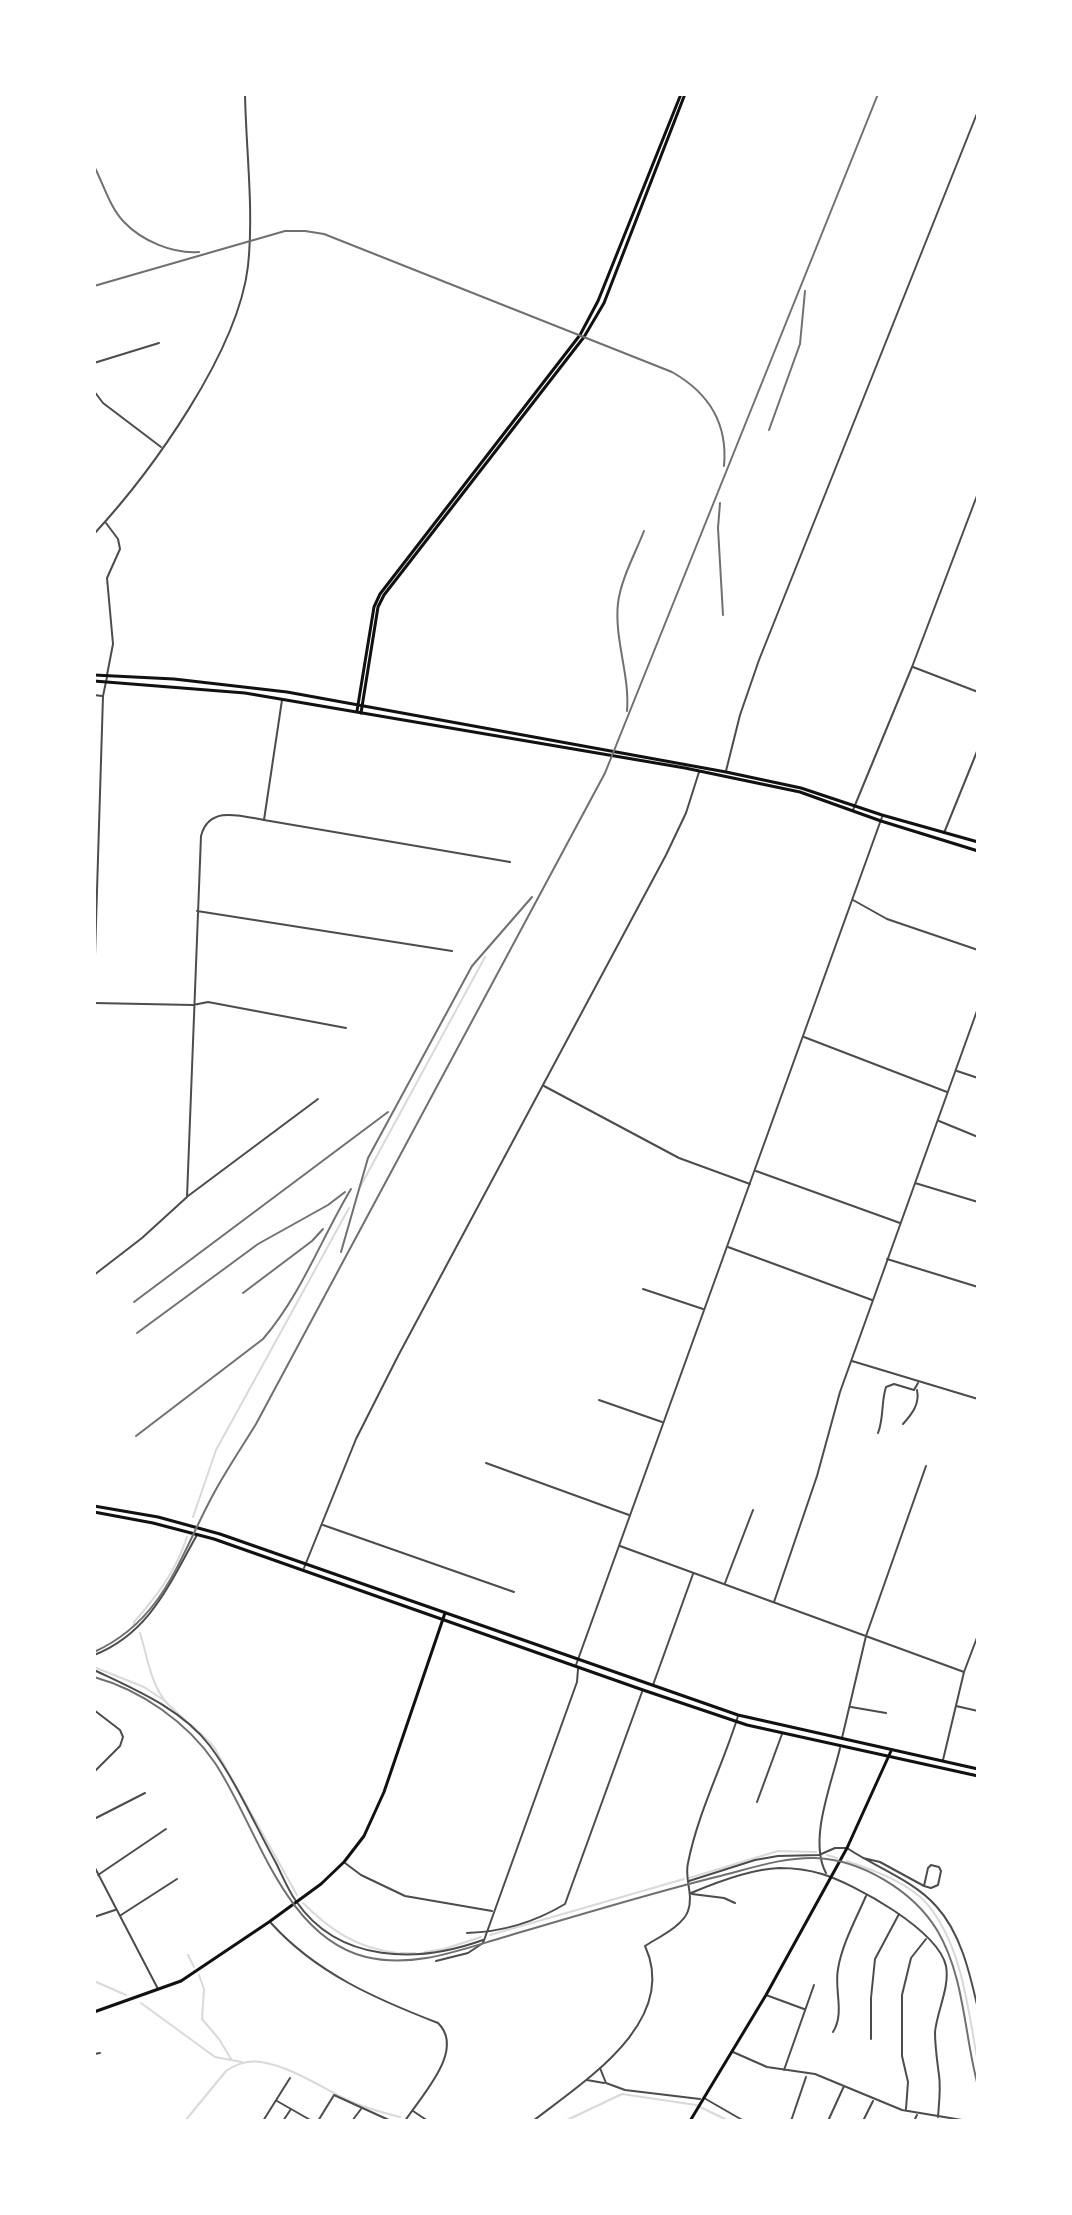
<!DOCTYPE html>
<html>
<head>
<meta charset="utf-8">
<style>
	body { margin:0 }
	#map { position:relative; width:1072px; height:2215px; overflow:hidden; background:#fff; font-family:"Roboto Condensed",sans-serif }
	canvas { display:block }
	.frame { position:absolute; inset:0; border:96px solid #fff; pointer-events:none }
</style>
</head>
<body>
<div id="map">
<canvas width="1072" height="2215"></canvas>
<div class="frame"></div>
</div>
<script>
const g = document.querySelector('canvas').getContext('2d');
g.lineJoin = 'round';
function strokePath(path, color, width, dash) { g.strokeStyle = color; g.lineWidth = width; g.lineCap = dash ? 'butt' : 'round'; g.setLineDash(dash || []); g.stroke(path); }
const stream = new Path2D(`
	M360,1187L485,957
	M193,1517L216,1450L349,1208
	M134,1625V1622C157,1596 176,1571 187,1537
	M140,1633C147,1655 151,1686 167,1703C182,1719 200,1731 214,1747L297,1895
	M94,1667L144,1687L165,1701
	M827,1855L837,1858
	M847,1861C873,1870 910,1883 928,1905C963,1948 968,2011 978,2063
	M689,1878L778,1851L816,1852
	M303,1903C331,1931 357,1948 397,1953
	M490,1935L684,1879
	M425,1952L444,1949L481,1937
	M400,1953H415
	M188,1955L194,1967
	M199,1975L204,1989L202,2019L219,2039L231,2059
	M94,1981L126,1995
	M141,2003L215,2057L242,2062
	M407,2120L409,2121
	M185,2121L226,2071C236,2064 248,2060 261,2062C293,2067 323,2089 352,2102C368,2109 384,2113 400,2117
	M565,2121L622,2094L696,2105L729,2121`);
const minor = new Path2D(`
	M94,363L159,343
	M94,391L103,403L161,447
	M106,523L118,539L120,549L107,578L113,644L107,675
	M913,667L978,692
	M94,695L102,696
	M282,700L264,820L510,862
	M726,771L740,715L759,660L978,111
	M853,810L912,667L978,493
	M944,833L978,749
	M853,900L887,919L978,950
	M197,911L452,951
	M94,1003L193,1005L208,1002L346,1028
	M804,1037L947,1092
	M957,1071L978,1078
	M544,1086L679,1158L750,1184
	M939,1121L978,1137
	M756,1171L900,1223
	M915,1183L978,1202
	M188,1196L318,1099
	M728,1247L872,1300
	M887,1259L978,1287
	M94,1275L142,1238L187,1197L201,836C209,805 241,816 264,820
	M643,1289L703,1309
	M852,1361L978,1399
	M599,1400L662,1422
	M903,1424C912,1414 920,1404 917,1390
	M878,1433C884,1418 881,1402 886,1387L894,1384L914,1390L918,1383
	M486,1463L629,1515
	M323,1525L514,1592
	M620,1546L964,1672
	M725,1583L753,1510
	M774,1602L817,1476L840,1392L978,1008
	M94,1655C150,1633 169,1584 197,1535
	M94,1670C134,1689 182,1709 210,1746C236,1781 255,1825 276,1863C282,1875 288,1890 296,1901C339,1964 419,1963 483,1940
	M653,1685L693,1574
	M956,1706L978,1711
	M851,1707L886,1713
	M94,1710L120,1730L123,1737L120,1746L94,1772
	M842,1738L866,1636L926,1466
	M943,1760L964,1672L978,1635
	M757,1802L782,1734
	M94,1819L145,1793
	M863,1858L880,1862L924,1886
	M345,1863L361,1875L405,1896L492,1911
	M931,1865L939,1867L941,1871L938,1885L931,1888L924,1886L928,1868Z
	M94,1866L158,1989
	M826,1873C808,1840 832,1783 840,1748
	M98,1875L166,1829
	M689,1881L755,1860L778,1856L819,1855L835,1848H847C875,1867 913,1880 936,1906C961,1933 970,1974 978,2009
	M691,1893C717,1882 751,1869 779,1868C792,1868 809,1870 822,1874C855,1884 938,1930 946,1966C950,1987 937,2011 935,2032C935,2047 937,2060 939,2075C941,2088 939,2103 938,2117
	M692,1894L724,1898L735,1903
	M121,1915L177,1879
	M94,1917L115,1910
	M271,1923C316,1973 376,1999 438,2023C466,2050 421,2096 405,2121
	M467,1933C502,1932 535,1922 565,1904L642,1692
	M436,1961L468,1953L483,1943L577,1682L578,1669
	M766,1995L804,2009
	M833,2032C845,2013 834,1990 838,1969C842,1944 856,1919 866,1896
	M871,2039V1998L875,1959L899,1914
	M733,2052L767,2067L815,2074L902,2110L968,2121
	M94,2054L100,2053
	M600,2068L606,2083L625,2090L700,2099
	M784,2070L814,1985
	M587,2080L604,2083
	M704,2098L744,2121
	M277,2101L312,2121
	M906,2109L908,2082L902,2056V1995L911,1958L926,1939
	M413,2111L428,2121
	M263,2121L290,2078
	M283,2121L291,2109
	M318,2121L334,2095L391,2121
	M352,2121L361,2109
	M533,2121C583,2082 680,2022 645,1946C657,1938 683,1926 688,1911C694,1894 684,1879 688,1863C698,1812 723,1765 738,1716
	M791,2121L806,2077
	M828,2121L844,2086
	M863,2121L873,2101
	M914,2121L917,2115`);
const tertiary = new Path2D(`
	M94,534C152,471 238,352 248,266C254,210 246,150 245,94
	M94,988L103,696L107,677
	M304,1568L356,1439L398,1356L666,855L686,813L699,772
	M576,1665L882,817`);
const secondary = new Path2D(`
	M357,711L374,607L380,594L580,335L598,301L681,94
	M361,713L378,607L384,595L584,337L604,303L685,94
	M94,2012L181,1981L269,1922L321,1884L344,1862L364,1836L384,1792L445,1613
	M690,2121L766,1995L847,1848L891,1751`);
const primary = new Path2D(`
	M94,675L174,679L287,692L726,772L801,788L882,815L978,842
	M94,681L245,693L685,768L800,792L881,821L978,851
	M94,1506L158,1517L220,1534L738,1715L978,1769
	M94,1512L153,1523L214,1539L643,1690L747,1725L978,1776`);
const rail = new Path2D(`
	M94,166C103,183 110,208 124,222C142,241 173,254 199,252
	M94,286L285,231H305L324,234L672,372C709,393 728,423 724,466
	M769,430L800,344L805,291
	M720,503L718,528L723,615
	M627,711C630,675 614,639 618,603C621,579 635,554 644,531
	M341,1252L368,1158L472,966L532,897
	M243,1293L312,1241L323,1229
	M134,1302L388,1112
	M137,1333L258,1244L328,1205L345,1192
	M136,1436L263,1339C301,1295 321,1239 351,1189
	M94,1652C165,1620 180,1555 214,1493C227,1469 242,1447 256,1424L605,773L878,94
	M94,1677C141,1690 187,1722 215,1763C257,1826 283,1936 366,1957C413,1968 457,1951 501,1938C573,1917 644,1895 716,1877C749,1869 782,1857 816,1858C862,1860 913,1891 937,1930C965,1977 964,2035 978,2086`);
strokePath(stream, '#d9d9d9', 2);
strokePath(minor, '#4c4c4c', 2);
strokePath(tertiary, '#4c4c4c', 2);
strokePath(secondary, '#111', 3);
strokePath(primary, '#111', 3);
strokePath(rail, '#707070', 2);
</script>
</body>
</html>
